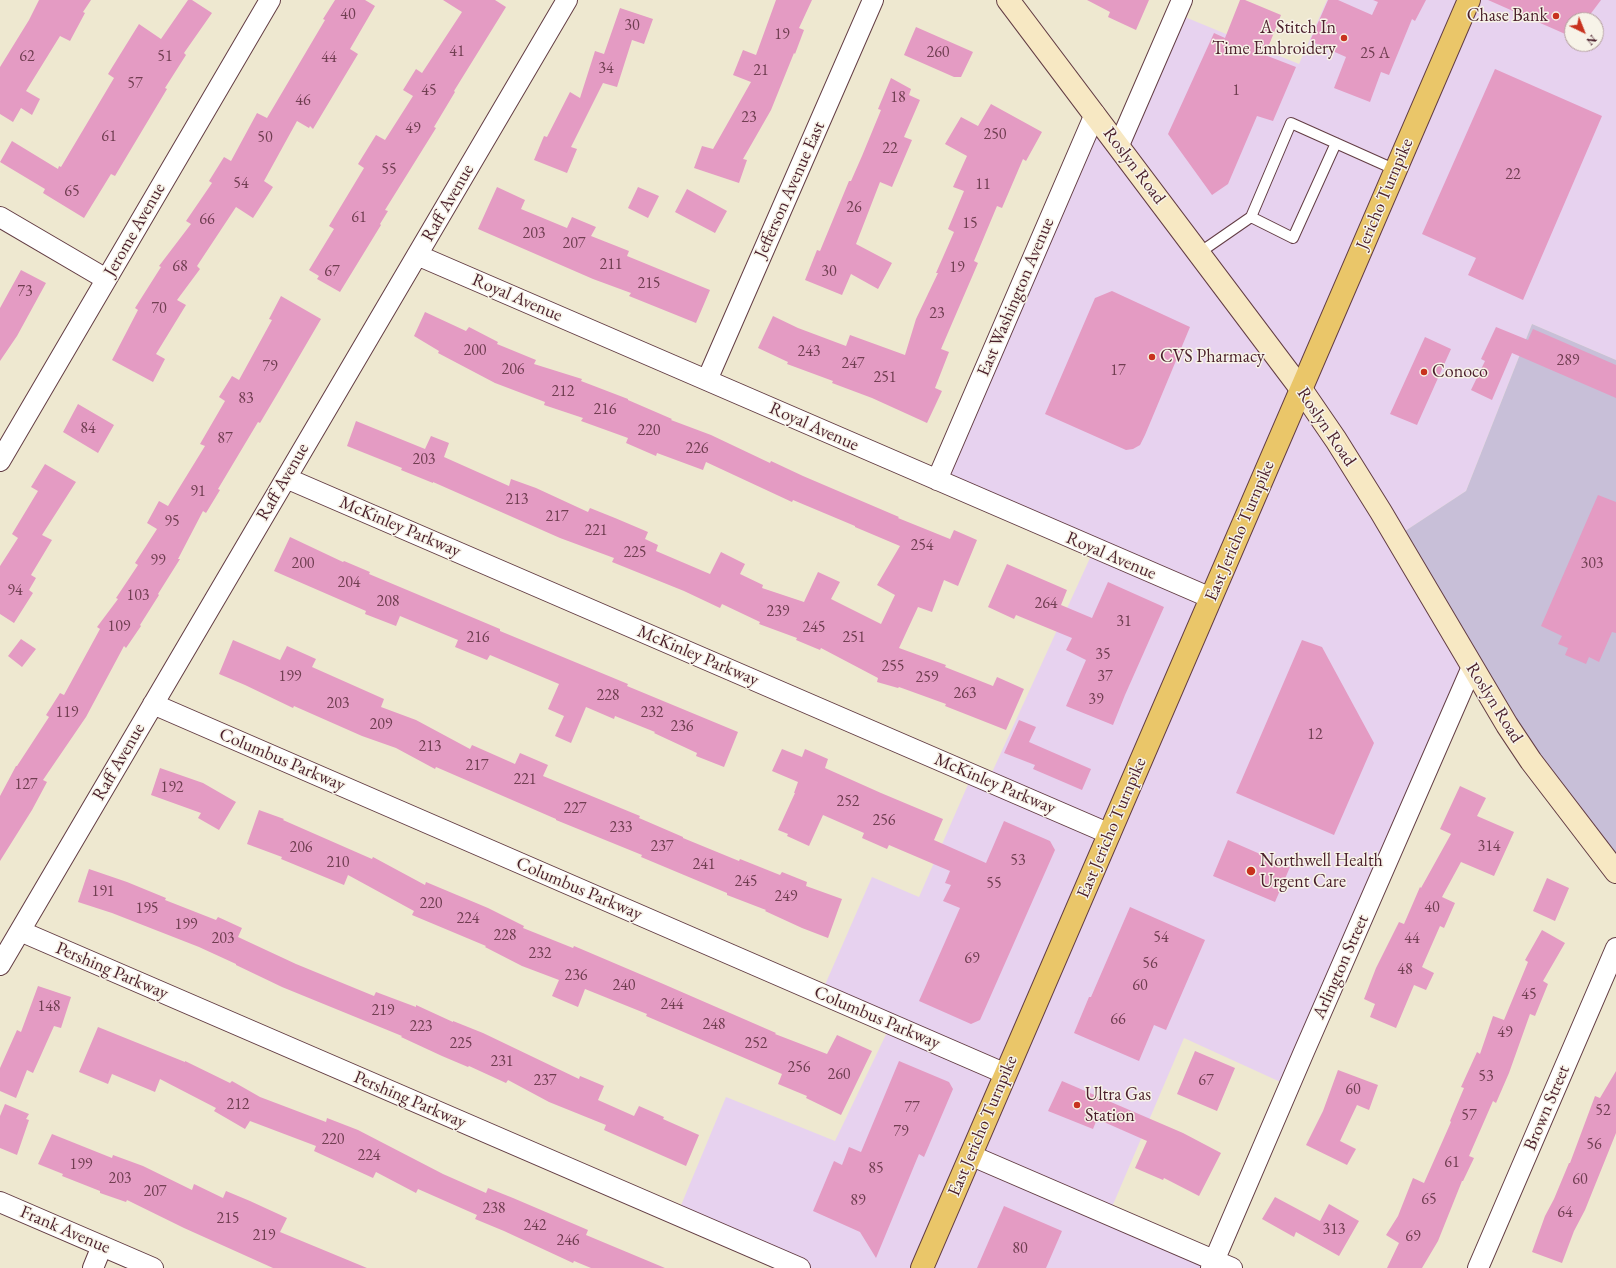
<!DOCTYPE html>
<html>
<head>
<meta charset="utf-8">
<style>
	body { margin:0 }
	#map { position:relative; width:1616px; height:1268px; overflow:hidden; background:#eee8d0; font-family:"EB Garamond",serif }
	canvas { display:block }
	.north { position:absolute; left:1564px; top:12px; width:40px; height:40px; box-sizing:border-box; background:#f7f3e8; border:1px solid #b29e9c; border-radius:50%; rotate:137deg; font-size:11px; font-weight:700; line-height:16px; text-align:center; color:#4a1f2b }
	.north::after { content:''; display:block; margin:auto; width:14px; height:18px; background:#c8321e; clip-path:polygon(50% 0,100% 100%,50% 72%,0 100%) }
</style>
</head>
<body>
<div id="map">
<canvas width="1616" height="1268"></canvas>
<div class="north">N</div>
</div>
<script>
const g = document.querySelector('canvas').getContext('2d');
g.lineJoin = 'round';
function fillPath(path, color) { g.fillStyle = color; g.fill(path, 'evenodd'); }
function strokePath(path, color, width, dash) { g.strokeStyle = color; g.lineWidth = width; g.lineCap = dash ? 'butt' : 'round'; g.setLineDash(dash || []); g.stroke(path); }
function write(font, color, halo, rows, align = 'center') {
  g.font = font + ' "EB Garamond",serif'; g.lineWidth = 3; g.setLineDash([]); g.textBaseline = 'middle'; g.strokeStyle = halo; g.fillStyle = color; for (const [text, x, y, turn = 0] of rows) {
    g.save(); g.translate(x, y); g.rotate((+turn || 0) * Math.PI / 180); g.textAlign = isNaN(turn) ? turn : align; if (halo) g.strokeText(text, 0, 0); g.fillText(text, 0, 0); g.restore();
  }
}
const built = new Path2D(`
	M1327,0H1616V360L1532,324L1466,491L1396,537L1473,666L1287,1085L1184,1038L1109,1214L1209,1257L1204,1268H778L677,1215L726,1097L835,1141L891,1024L821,994L872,877L919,897L973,773L989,779L1095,547L937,480L1095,114L1118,145L1180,15L1299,64ZM1572,20H1596V44H1572Z`);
const industrial = new Path2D(`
	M1532,324L1616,360V871L1396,537L1466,491Z`);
const building = new Path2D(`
	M39,0H91L83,12L85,13L70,41L60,36L26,91L40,99L32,115L21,108L13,122L0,114V67L29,20Z
	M188,0H192L212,13L184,53L186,55L165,88L167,89L115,176L111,174L84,218L43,193L45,189L0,162L12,141L58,169L59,166L61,167L114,78L108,74L139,24L161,39Z
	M335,0H365L375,6L350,49L358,54L313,129L310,126L309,128L297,121L264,181L273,187L253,218L236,207L197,266L200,269L177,300L186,305L156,354L165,359L153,382L112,360L138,310L135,308L161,267L159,266L191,224L186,221L212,183L209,181L224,157L231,161L257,113L267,118L325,20L323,19Z
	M443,0H495L506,7L454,91L455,92L434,127L436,128L385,210L388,211L380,224L381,225L340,292L317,279L319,276L309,270L334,229L329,226L364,168L358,164L376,135L385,140L413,96L403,90L416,69L422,73L462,12Z
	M776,0H812L799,28L804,30L795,54L794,53L771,110L743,159L747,160L739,183L694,168L702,146L713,149L751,82L733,75L743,50L756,55Z
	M1087,0H1149L1136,30L1108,17L1110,12Z
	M1240,0H1245L1281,15L1265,55L1296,67L1273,121L1257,116L1228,184L1212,195L1168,134L1214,33L1225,38Z
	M1328,0H1338L1372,15L1378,2L1373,0H1426L1415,21L1412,19L1389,75L1381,72L1370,102L1334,88L1346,57L1310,41Z
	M1488,0H1601L1586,20H1572V37Z
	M620,8L653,19L644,44L632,40L617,87L603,83L571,147L577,149L567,173L534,160L544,136L547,137L570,92L580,98L595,51L604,54Z
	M916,27L973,52L961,77H954L904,55Z
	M1495,69L1602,116L1523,300L1468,275L1476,258L1422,234Z
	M891,78L911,89L909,95L920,100L904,137L912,140L892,187L880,182L856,244L892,263L878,289L851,274L842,295L805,280L817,250L820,251L849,181H851L862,156L881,110L878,109Z
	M991,104L1042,132L1026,161L1023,159L1002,208L997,206L974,261L978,263L941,349L949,352L935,388L942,391L927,423L872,398L832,383L833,381L787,364L788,362L758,348L773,316L798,328L846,346L850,335L905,355L916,319L938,273H936L954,232L948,229L964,191L953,187L967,156L945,144L961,117L978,126Z
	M497,187L525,200L521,209L567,228L572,217L596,227L591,236L629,251L627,256L710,290L696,323L629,296L631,293L593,279L478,229Z
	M638,187L659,196L648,218L628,208Z
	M687,189L727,211L715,233L675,212Z
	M21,270L46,283L17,336L0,361V308Z
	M1112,291L1190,327L1145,435L1140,445L1133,449L1126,450L1045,414L1095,298Z
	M281,296L321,319L279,391L260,423L258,422L218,489L220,490L206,513L203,511L178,559H180L158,594L159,595L140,625L141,626L126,648L124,646L86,717L43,780L47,782L32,810L0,861V796L16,766H17L49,717L46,715L60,693L64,695L100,629L97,627L118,599L116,598L138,565L135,563L157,529L147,523L159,501L168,506L205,446L200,444L225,401L219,397L232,376L239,380L272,320L269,319Z
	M425,312L466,331L469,327L498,342L497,344L536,360L534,364L582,379L581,381L628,399V400L672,419L671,420L711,435L770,463L771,461L803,476L899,517L898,518L950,539L954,530L977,540L958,586L944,580L932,612L918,607L899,648L946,665L945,667L993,686L997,677L1024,689L1006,730L945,706L946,704L899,687L898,688L877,682L878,678L821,648L820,650L796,640L797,638L759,624L760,622L722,604L720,608L684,591L612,562L614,558L560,538L433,482V483L401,470L402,468L347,446L356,421L425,449L431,436L449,443L444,457L509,486L511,479L536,488L588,512L590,508L615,518L648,532L645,539L658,545L656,551L710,574L721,552L745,564L740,574L763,585L762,588L804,602L818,572L840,582L831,599L881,624L895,595L877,585L900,546L855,527V526L793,500L792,502L706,462L703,470L657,453L656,456L626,443L628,438L581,421L583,418L544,405L545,402L495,383L438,353L439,351L414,336Z
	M1496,327L1528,340L1533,329L1616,365V398L1512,353L1492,400L1471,390L1485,361L1481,359Z
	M1425,337L1451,349L1417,425L1390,414Z
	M78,404L114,425L98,453L63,432Z
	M45,464L76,482L42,535L52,540L31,575L36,578L29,590L33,593L14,623L0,614V566L18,538L12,534L38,491L31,487Z
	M1598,495L1616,502V633L1612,632L1599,662L1589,657L1586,664L1565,655L1568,648L1558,644L1562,636L1541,626Z
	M290,537L343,562L344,561L370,572L369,574L500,629V631L628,684L627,686L738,732L724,767L696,756L697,753L654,733L655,732L615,716L614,719L586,707L571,743L555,736L564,716L548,709L559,684L490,655L487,660L455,647L458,640L400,616L396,626L365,614L366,611L274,571Z
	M1007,564L1067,590L1061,605L1092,618L1108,582L1164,607L1125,695L1113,725L1066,706L1086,660L1066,650L1072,638L1016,615L1014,619L988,607Z
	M21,639L36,649L22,667L8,656Z
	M233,640L280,660L287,646L316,659L312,667L384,699L381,707L416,720L470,749L472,745L515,764L520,753L548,765L543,776L640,816L639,818L683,837V838L739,861L740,859L780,875L782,872L807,882L806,886L842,899L828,938L802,928L765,911L766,910L727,895V893L641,857L642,855L556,820V819L436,767L435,769L396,748L362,736L294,706L293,708L245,685L219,674Z
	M1302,640L1322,647L1374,743L1334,835L1236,793Z
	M1019,720L1036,727L1029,742L1091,769L1082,790L1033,769L1035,765L1004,753Z
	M782,749L802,757L805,749L828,759L825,768L881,793L943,819L934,840L986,863L1004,821L1050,841L1055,850L980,1020L971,1024L919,1001L960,908L943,901L951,885L945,883L950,871L889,845L887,849L862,838L864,833L823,815L809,846L787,836L788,834L778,830L795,793H794L798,782L772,771Z
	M160,768L203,783L236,802L219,830L198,818L201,813L151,795Z
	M1460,786L1486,798L1477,816L1514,832L1494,876L1461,862L1442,897L1455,903L1444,928L1440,926L1422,967L1434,973L1426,990L1414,985L1396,1028L1370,1017L1375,1004L1364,999L1376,968L1399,922L1404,924L1420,887L1421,888L1451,834L1440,829Z
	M259,810L284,819L283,820L372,859L373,857L425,885L426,882L488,908L524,926L523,928L573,948L574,946L661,983L776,1033L775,1034L827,1054L837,1035L872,1051L841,1115L806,1098L807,1096L778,1084L782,1074L646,1016L647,1014L585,989L578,1007L552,996L559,980L522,966L485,947L486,946L412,915L414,911L348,875L344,885L281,859L282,857L247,844Z
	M1228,840L1290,867L1275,902L1213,876Z
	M89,869L127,882L166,898L165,900L216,920L218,917L242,928L238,937L296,964L374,996L376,992L416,1007V1005L453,1022V1021L483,1033L579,1079L580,1076L604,1086L598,1100L634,1116L639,1106L664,1117L663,1119L699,1135L686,1166L604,1130L606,1125L549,1102L508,1080L506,1083L469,1066L468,1067L442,1056L401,1037L402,1036L282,987L236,965V964L199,947L112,913L78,902Z
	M1547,878L1569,888L1555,921L1533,911Z
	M1130,907L1205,940L1166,1030L1154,1025L1139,1061L1074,1033L1089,997H1091Z
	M1542,930L1565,943L1543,981L1548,984L1535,1016L1530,1014L1509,1073L1496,1103L1493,1101L1469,1156L1474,1158L1463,1181H1462L1438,1241L1422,1268H1387L1399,1243L1386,1235L1398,1216L1413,1178L1424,1183L1451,1122L1450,1121L1464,1088L1461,1087L1477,1052L1480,1054L1493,1016L1504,1020L1528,962L1525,960Z
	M38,986L71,997L61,1028L54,1026L33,1073L27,1070L16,1098L0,1091V1068L17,1030L21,1032Z
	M98,1027L185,1062V1061L230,1083L232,1081L260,1097L326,1122L327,1118L358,1130L443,1174L486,1193L488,1188L513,1198L588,1230L586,1235L665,1268H591L574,1261L573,1263L504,1231L475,1219L477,1215L418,1189L416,1193L376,1172L373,1178L314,1151L316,1146L250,1121L245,1129L214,1111L216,1108L160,1079L155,1092L112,1074L108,1084L79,1072Z
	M1195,1051L1235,1068L1217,1111L1177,1094Z
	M899,1061L949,1082L953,1089L924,1157L919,1154L876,1258L860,1232L813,1211L834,1161L842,1165L849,1147L861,1152Z
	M1338,1070L1378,1085L1369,1110L1357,1105L1340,1141L1356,1149L1347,1165L1306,1145L1323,1111Z
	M1616,1071V1133L1585,1210L1574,1231L1562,1263L1532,1252L1545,1216L1554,1199L1569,1163H1570L1595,1096L1600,1098Z
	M1062,1081L1183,1133L1221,1153L1199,1196L1164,1178L1163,1180L1135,1168L1147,1141L1097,1119L1093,1129L1048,1111Z
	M5,1104L29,1114L26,1119L29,1120L17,1155L0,1148V1116Z
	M52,1134L112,1158L113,1155L143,1166L192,1190L194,1184L223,1198L226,1191L250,1201L287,1218L280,1232L367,1268H273L184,1228L127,1200L126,1202L100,1193V1191L62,1176L63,1174L38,1164Z
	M1275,1197L1320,1221L1329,1204L1359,1221L1339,1256L1296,1232L1294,1237L1262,1219Z
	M1004,1206L1062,1231L1046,1268H977Z`);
const service = new Path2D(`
	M1336,143L1293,238L1251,217L1291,123L1396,170
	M1199,253L1251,217`);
const minor = new Path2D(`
	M1119,145L1182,0
	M0,217L106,279
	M417,255L1211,598
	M707,380L873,0
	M0,461L270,0
	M286,478L1110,834
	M937,480L1095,114
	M153,704L1006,1074
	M20,931L800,1268
	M0,965L567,0
	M970,1155L1232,1268
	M0,1202L153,1268
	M93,1268L102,1246
	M1211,1268L1303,1054L1472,667
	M1478,1268L1616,948`);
const secondary = new Path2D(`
	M1008,0L1301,389L1336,440L1381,512L1507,725L1531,761L1616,872`);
const primary = new Path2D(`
	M922,1268L1469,0`);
const markers = [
	[1556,16,4,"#c8321e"],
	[1344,38,4,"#c8321e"],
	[1152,357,4,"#c8321e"],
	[1424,372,4,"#c8321e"],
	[1251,871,5,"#c8321e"],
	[1077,1105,4,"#c8321e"]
];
const numberNames = [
	["40",348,15],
	["30",632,26],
	["19",782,35],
	["41",457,52],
	["260",938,53],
	["25 A",1375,54],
	["62",27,57],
	["51",165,57],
	["44",329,58],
	["34",606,69],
	["21",761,71],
	["57",135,84],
	["45",429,91],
	["1",1236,91],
	["18",898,98],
	["46",303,101],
	["23",749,118],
	["49",413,129],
	["250",995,135],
	["61",109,137],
	["50",265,138],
	["22",890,149],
	["55",389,170],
	["22",1513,175],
	["54",241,184],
	["11",983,185],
	["65",72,192],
	["26",854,208],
	["61",359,218],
	["66",207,220],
	["15",970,224],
	["203",534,234],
	["207",574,244],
	["211",611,265],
	["68",180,267],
	["19",957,268],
	["67",332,272],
	["30",829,272],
	["215",649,284],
	["73",25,292],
	["70",159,309],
	["23",937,314],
	["200",475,351],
	["243",809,352],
	["289",1568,361],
	["247",853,364],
	["79",270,367],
	["206",513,370],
	["17",1118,371],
	["251",885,378],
	["212",563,392],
	["83",246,399],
	["216",605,410],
	["84",88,429],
	["220",649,431],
	["87",225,439],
	["226",697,449],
	["203",424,460],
	["91",198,492],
	["213",517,500],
	["217",557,517],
	["95",172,522],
	["221",596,531],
	["254",922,546],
	["225",635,553],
	["99",158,561],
	["200",303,564],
	["303",1592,564],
	["204",349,583],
	["94",15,591],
	["103",138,596],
	["208",388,602],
	["264",1046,604],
	["239",778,612],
	["31",1124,622],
	["109",119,627],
	["245",814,628],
	["216",478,638],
	["251",854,638],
	["35",1103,655],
	["255",893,667],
	["199",290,677],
	["37",1105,677],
	["259",927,678],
	["263",965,694],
	["228",608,696],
	["39",1096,700],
	["203",338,704],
	["119",67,713],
	["232",652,713],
	["209",381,725],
	["236",682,727],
	["12",1315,735],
	["213",430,747],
	["217",477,766],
	["221",525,780],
	["127",26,785],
	["192",172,788],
	["252",848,802],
	["227",575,809],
	["256",884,821],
	["233",621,828],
	["237",662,847],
	["314",1489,847],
	["206",301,848],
	["53",1018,861],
	["210",338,863],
	["241",704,865],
	["245",746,882],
	["55",994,884],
	["191",103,892],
	["249",786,897],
	["220",431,904],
	["40",1432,908],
	["195",147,909],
	["224",468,919],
	["199",186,925],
	["228",505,936],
	["54",1161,938],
	["203",223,939],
	["44",1412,939],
	["232",540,954],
	["69",972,959],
	["56",1150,964],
	["48",1405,970],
	["236",576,976],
	["240",624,986],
	["60",1140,986],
	["45",1529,995],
	["244",672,1005],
	["148",49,1007],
	["219",383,1011],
	["66",1118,1020],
	["248",714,1025],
	["223",421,1027],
	["49",1505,1033],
	["225",461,1044],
	["252",756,1044],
	["231",502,1062],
	["256",799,1068],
	["260",839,1075],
	["53",1486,1077],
	["237",545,1081],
	["67",1206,1081],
	["60",1353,1090],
	["212",238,1105],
	["77",912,1108],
	["52",1603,1111],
	["57",1469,1116],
	["79",901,1132],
	["220",333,1140],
	["56",1594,1145],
	["224",369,1156],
	["61",1452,1163],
	["199",81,1165],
	["85",876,1169],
	["203",120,1179],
	["60",1580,1180],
	["207",155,1192],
	["65",1429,1200],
	["89",858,1201],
	["238",494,1209],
	["64",1565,1213],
	["215",228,1219],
	["242",535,1226],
	["313",1334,1230],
	["219",264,1236],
	["69",1413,1237],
	["246",568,1241],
	["80",1020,1249]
];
const poiNames = [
	["Chase Bank",1548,16,"right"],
	["A Stitch In",1336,28,"right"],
	["Time Embroidery",1336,49,"right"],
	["CVS Pharmacy",1160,357],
	["Conoco",1432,372],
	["Northwell Health",1260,861],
	["Urgent Care",1260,882],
	["Ultra Gas",1085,1095],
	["Station",1085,1116]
];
const streetNames = [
	["Roslyn Road",1134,166,53],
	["Jefferson Avenue East",790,190,-66],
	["Jericho Turnpike",1385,194,-67],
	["Raff Avenue",448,203,-60],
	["Jerome Avenue",135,230,-60],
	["East Washington Avenue",1016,297,-67],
	["Royal Avenue",517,298,23],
	["Royal Avenue",814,427,24],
	["Roslyn Road",1326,427,56],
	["Raff Avenue",283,482,-60],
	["McKinley Parkway",400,527,23],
	["East Jericho Turnpike",1240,531,-67],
	["Royal Avenue",1111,556,23],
	["McKinley Parkway",698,656,23],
	["Roslyn Road",1494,703,58],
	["Columbus Parkway",282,760,23],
	["Raff Avenue",119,762,-60],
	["McKinley Parkway",995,784,23],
	["East Jericho Turnpike",1112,828,-67],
	["Columbus Parkway",579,889,23],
	["Arlington Street",1341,967,-66],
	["Pershing Parkway",112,971,23],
	["Columbus Parkway",877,1018,23],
	["Pershing Parkway",410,1100,23],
	["Brown Street",1547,1108,-67],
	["East Jericho Turnpike",983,1126,-67],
	["Frank Avenue",65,1230,23]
];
fillPath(built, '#e7d2ef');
fillPath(industrial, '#c8bfd8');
fillPath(building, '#e49bc3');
strokePath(service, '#633d44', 12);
strokePath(minor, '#633d44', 22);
strokePath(secondary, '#633d44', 24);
strokePath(primary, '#633d44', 24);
strokePath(service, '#fff', 10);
strokePath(minor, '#fff', 20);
strokePath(secondary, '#f7e8c3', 22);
strokePath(primary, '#eac669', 22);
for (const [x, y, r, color] of markers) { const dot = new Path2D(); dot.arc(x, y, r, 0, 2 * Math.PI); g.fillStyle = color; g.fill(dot); strokePath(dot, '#f7f3e8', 1.5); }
write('16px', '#703e51', null, numberNames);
write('18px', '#4a1f2b', '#f7f3e8', poiNames, 'left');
write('18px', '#4a1f2b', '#f7f3e8', streetNames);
</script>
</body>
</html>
